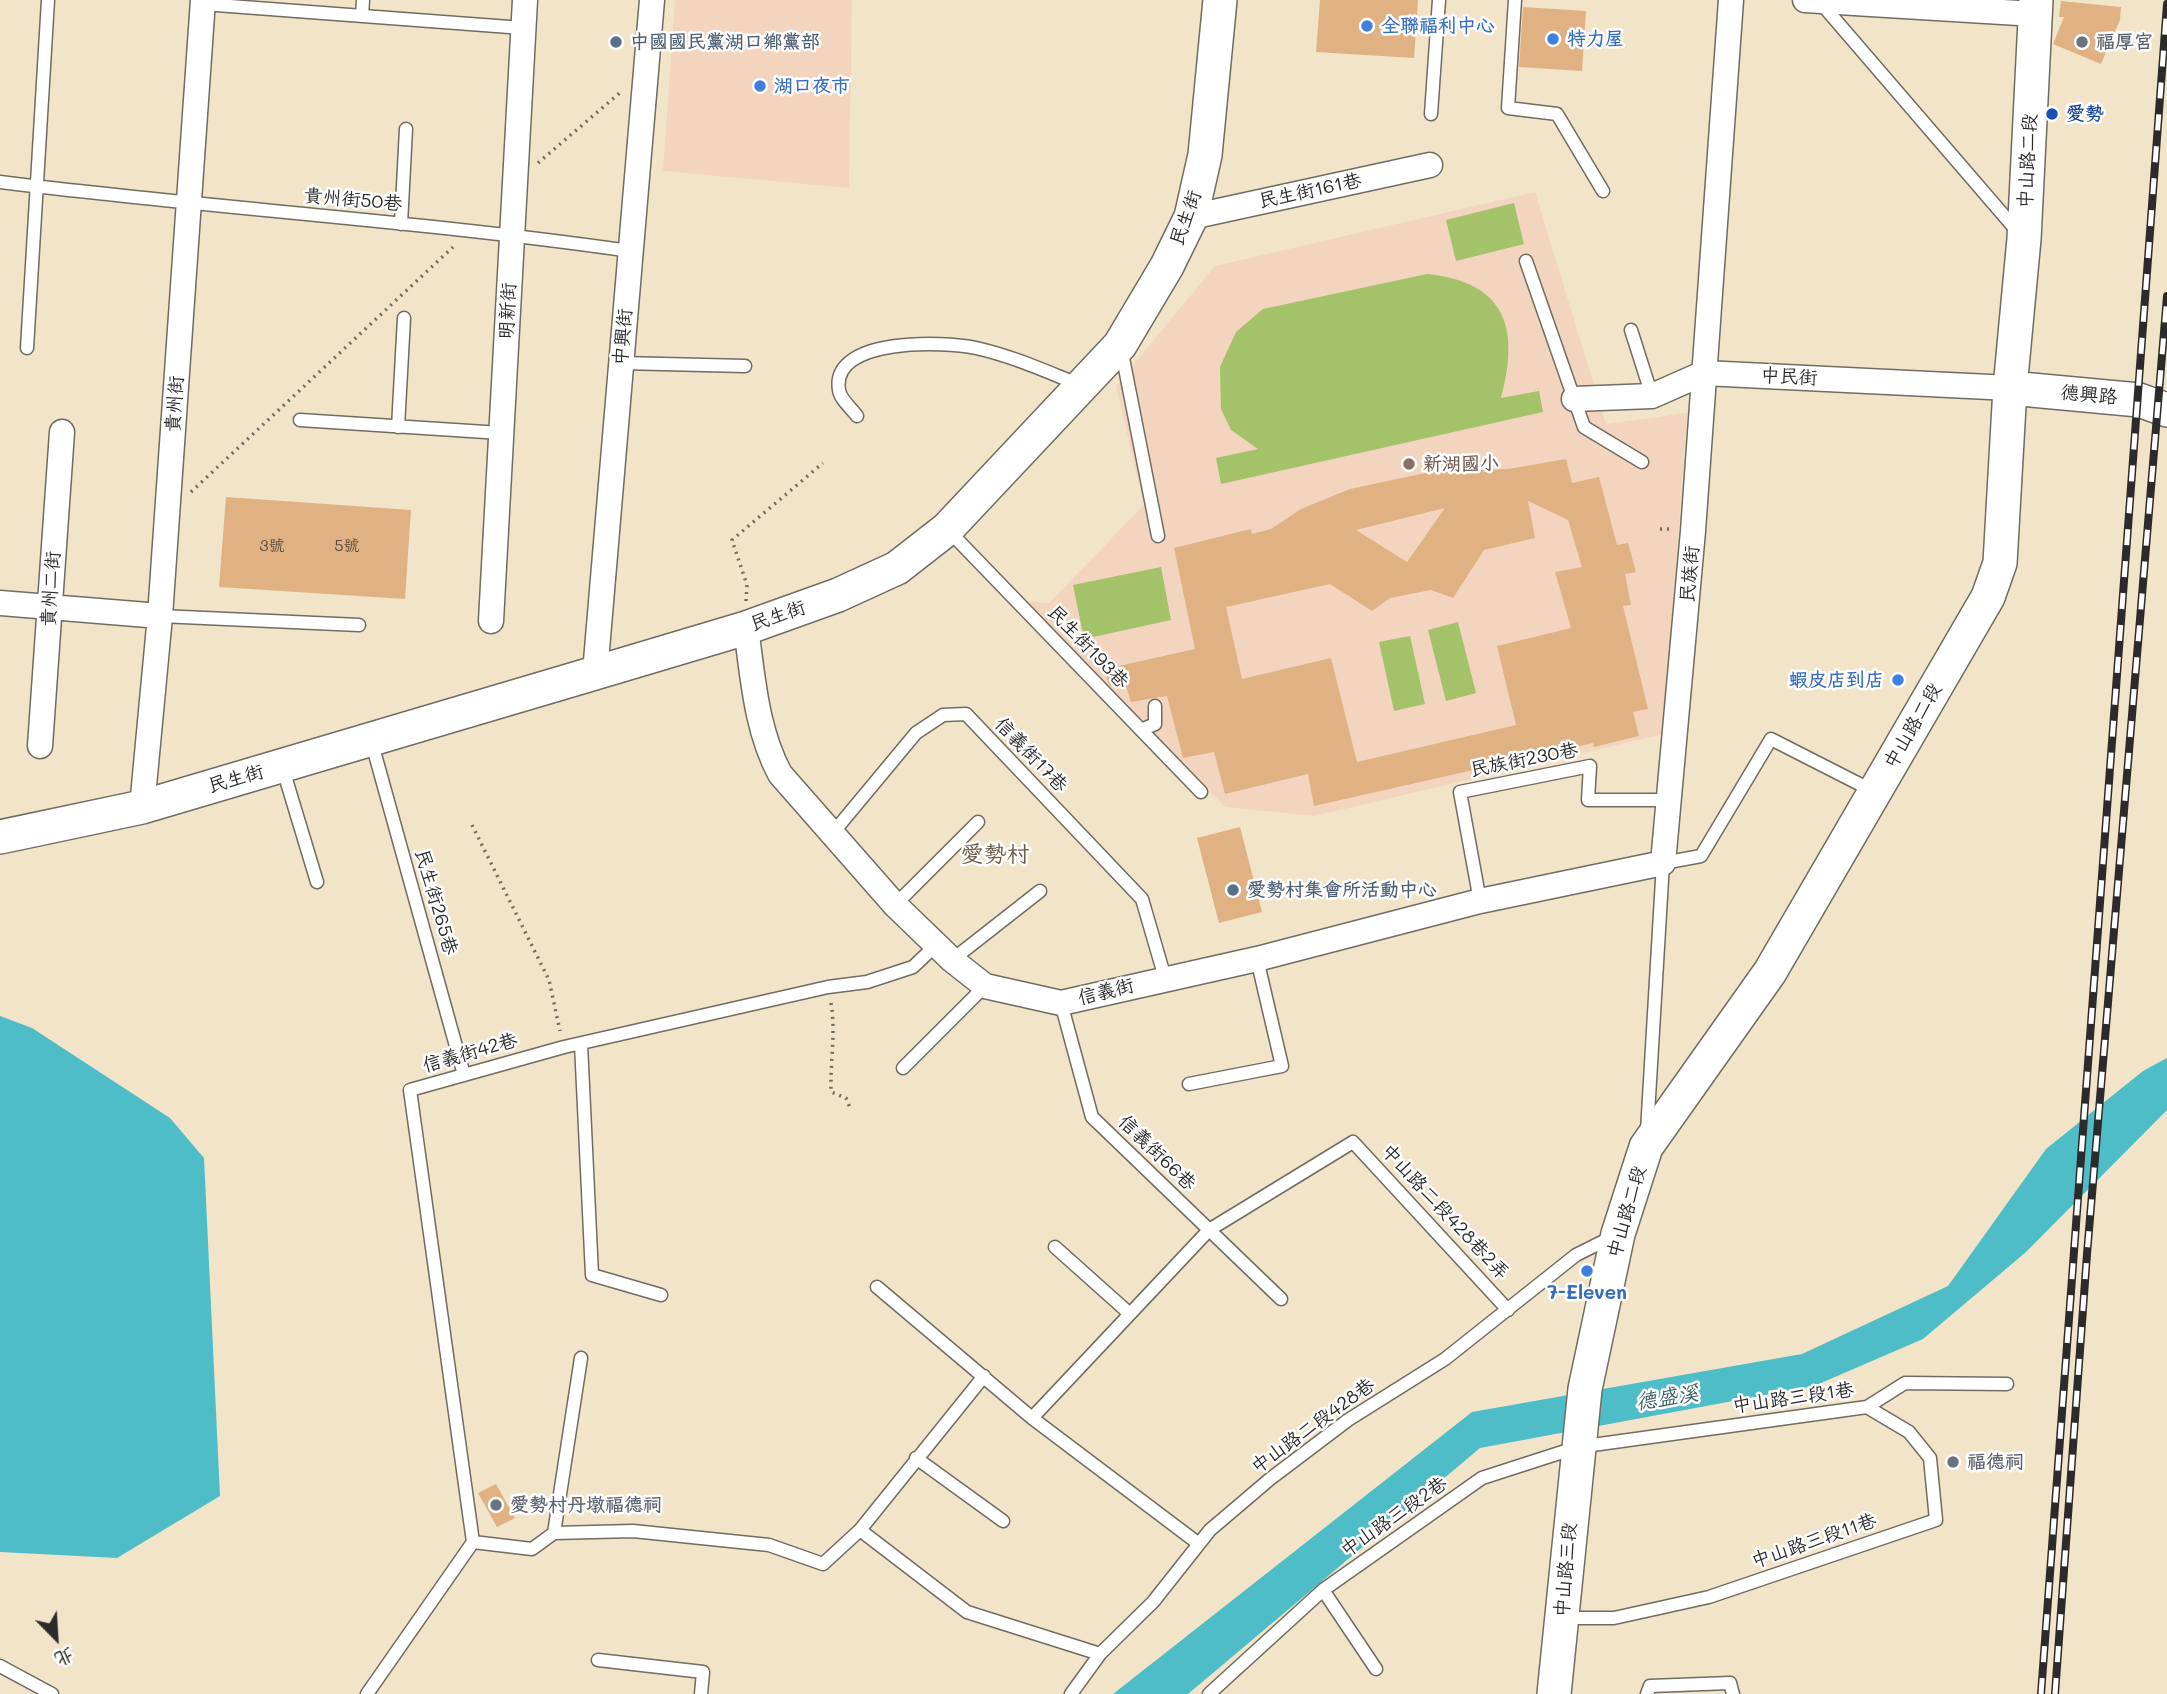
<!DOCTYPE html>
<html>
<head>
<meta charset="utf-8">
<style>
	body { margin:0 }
	#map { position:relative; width:2167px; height:1694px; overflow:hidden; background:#f1e4c9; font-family:Mali,"LXGW WenKai TC",sans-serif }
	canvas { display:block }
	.north { position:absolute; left:21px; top:1603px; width:70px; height:70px; -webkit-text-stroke:5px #fff; paint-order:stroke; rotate:156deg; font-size:19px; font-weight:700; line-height:28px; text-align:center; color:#2b2b2b }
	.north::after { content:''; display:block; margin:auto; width:24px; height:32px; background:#2b2b2b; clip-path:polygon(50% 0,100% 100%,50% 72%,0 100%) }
</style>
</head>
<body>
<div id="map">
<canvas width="2167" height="1694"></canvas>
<div class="north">北</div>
</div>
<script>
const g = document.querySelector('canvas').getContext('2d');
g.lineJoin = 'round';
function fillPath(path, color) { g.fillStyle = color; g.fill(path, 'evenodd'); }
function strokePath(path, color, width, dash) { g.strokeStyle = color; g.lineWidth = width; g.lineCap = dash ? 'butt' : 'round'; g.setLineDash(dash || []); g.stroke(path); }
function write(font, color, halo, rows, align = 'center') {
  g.font = font + ' Mali,"LXGW WenKai TC",sans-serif'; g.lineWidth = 5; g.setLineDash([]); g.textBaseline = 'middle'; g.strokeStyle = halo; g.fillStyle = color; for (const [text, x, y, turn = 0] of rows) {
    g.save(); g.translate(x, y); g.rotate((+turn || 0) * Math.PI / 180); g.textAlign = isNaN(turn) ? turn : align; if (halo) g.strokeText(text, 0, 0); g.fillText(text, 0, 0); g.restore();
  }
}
const built = new Path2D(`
	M675,0H852L849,188L663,171Z
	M1535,192L1606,424L1687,413L1664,734L1314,816L1225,807L1026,601L1049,603L1144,505L1116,386L1215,266Z`);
const green = new Path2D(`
	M1514,203L1524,244L1456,261L1446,220Z
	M1427,274C1506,282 1520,328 1501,398L1539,391L1543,412L1221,484L1216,458L1258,449L1231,430L1221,409L1220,367L1236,332L1263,309Z
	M1161,567L1171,620L1084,639L1073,585Z
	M1458,622L1476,693L1446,701L1428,630Z
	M1410,636L1425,704L1394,711L1379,642Z`);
const water = new Path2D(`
	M0,1016L32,1028L170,1118L204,1158L220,1496L117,1558L0,1552Z
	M2167,1058V1110L2026,1252L1923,1339L1814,1386L1480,1448L1188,1694H1113L1472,1412L1802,1354L1948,1286L2046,1149L2143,1071Z`);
const building = new Path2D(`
	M1320,0H1418L1414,58L1316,52Z
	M2061,1L2121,7L2120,20L2101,64L2053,44L2064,17H2059Z
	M1523,7L1586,11L1582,71L1519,67Z
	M1566,459L1572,483L1599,477L1617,545L1628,543L1636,572L1625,574L1631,605L1623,606L1648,709L1633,712L1639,736L1594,747L1593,743L1314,806L1308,774L1225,794L1214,752L1183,758L1167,696L1131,702L1125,683L1111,686L1108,683L1105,669L1195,649L1174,548L1251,529L1252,534L1271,529L1301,509L1350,489L1430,472L1508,469ZM1528,501L1568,520L1582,567L1555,572L1571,628L1497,646L1516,725L1357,762L1331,658L1242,679L1226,607L1330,584L1372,611L1390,598L1431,590L1453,598L1484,550L1535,538ZM1445,508L1407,562L1356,530Z
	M226,497L411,510L405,599L219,587Z
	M1240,827L1262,912L1219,923L1197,838Z
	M496,1484L515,1518L497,1527L478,1493Z`);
const path = new Path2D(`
	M538,163L622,91
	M191,492L453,247
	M1660,529H1670
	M746,601L747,585L732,540L823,463
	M472,825L549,980L560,1031
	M831,1003C836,1033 830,1062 831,1092L846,1098L850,1108`);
const lane = new Path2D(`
	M1515,0L1508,108L1557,114L1603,191
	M1820,2L2018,232
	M203,4L523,28
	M362,16L363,0
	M1431,114L1439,0
	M0,182C210,208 421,221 630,251
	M401,224L406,129
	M1526,261L1584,427L1642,462
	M1631,330L1652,396
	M27,348L48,0
	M1121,348L1158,536
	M621,363L745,366
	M857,416C852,409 840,399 839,390C830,337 945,341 976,348C1012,356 1045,371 1078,384
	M300,420L501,433
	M398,427L404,318
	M949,531L1201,792
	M160,616L359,625
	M1141,730L1155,724V706
	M371,740L464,1075
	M282,766L317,882
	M832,834L916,733L943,715L966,714L1142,899L1165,978
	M1480,901L1460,792L1590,766L1588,800H1670
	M895,905L978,822
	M936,945L913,967L867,982L828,987L564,1047L410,1090L473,1542L532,1549L554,1533L633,1531L769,1545L823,1564L860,1530L984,1376
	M952,960L1040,891
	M1061,1003L1092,1117L1281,1299
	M581,1044L592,1275L661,1295
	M903,1068L985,986
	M1189,1084L1282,1066L1257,959
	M1647,1131L1663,863L1701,856L1771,739L1875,792
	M1055,1247L1130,1314
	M877,1287L1032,1418L1199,1544
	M1032,1418L1209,1230L1353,1142L1508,1310
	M916,1458L1003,1521
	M860,1530L967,1612L1100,1654
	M554,1533L581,1358
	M1562,1618H1614L1709,1597L1936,1520L1930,1458L1909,1432L1867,1407
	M598,1660L703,1672L701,1694
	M0,1666L52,1694
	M1376,1669L1323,1590L1482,1478L1578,1447L1867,1407L1905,1383L2007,1384
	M367,1694L473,1542
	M1071,1694L1100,1654L1153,1602L1210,1530L1270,1479L1348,1420L1445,1359L1576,1255L1612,1237
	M1209,1694L1323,1590
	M1647,1694L1650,1686L1730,1683L1733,1694`);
const street = new Path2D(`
	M1805,0L2035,14
	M1191,217L1430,165
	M1574,399L1652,396L1704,373L2010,388
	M0,603L160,616
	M491,621L525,0
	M746,628C753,678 756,729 780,774L895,905L952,960L985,986L1061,1003L1257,959L1480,901L1663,863L1693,531L1731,0
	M595,673L652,0
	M40,746L62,432
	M142,807L160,616L203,0`);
const secondary = new Path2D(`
	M2010,388L2139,400L2167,410
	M0,837L142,807L595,673L746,628L838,595L897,568L947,529L1120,345L1167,266L1191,217L1205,155L1220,0
	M1554,1694L1585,1389L1618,1234L1646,1147L1770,972L1988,597L2000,563L2010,388L2024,239L2036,0`);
const rail = new Path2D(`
	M2041,1694L2167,4
	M2055,1694L2087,1254L2167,296`);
const markers = [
	[1367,26,7,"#3f7fe0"],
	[1553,39,7,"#3f7fe0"],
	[616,42,7,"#5c6f8a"],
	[2082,42,7,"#6b7280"],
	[760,86,7,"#3f7fe0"],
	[2052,114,7,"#1a4fb4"],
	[1409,464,7,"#8d6e63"],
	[1898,680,7,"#3f7fe0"],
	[1233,890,7,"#5c6f8a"],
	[1587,1271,7,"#3f7fe0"],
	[1953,1462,7,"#6b7280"],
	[496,1505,7,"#6b7280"]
];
const numberNames = [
	["3號",272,546],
	["5號",347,546]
];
const shopNames = [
	["全聯福利中心",1381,26],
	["特力屋",1567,39],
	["湖口夜市",774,86],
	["蝦皮店到店",1884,680,"right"],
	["7-Eleven",1587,1293,"center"]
];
const serviceNames = [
	["中國國民黨湖口鄉黨部",630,42],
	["愛勢村集會所活動中心",1247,890]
];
const worshipNames = [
	["福厚宮",2096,42],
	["福德祠",1967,1462],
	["愛勢村丹墩福德祠",510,1505]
];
const transitNames = [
	["愛勢",2066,114]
];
const streetNames = [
	["中山路二段",2028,161,-87],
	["民生街161巷",1310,191,-12],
	["貴州街50巷",353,200,5],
	["民生街",1186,218,-70],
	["明新街",508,311,-87],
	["中興街",623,337,-85],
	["中民街",1789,377,3],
	["德興路",2089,395,5],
	["貴州街",175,404,-86],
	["民族街",1690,574,-85],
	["貴州二街",51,589,-86],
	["民生街",778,616,-19],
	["民生街193巷",1088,647,46],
	["中山路二段",1913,726,-60],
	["信義街17巷",1031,755,46],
	["民族街230巷",1524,760,-11],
	["民生街",236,779,-16],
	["民生街265巷",436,902,74],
	["信義街",1106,992,-14],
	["信義街42巷",470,1053,-16],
	["信義街66巷",1157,1153,44],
	["中山路二段428巷2弄",1445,1212,47],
	["中山路二段",1627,1212,-74],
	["中山路三段1巷",1793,1398,-8],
	["中山路二段428巷",1313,1426,-36],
	["中山路三段2巷",1394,1517,-35],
	["中山路三段11巷",1814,1541,-19],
	["中山路三段",1566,1570,-85]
];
const educationNames = [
	["新湖國小",1423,464]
];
const waterNames = [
	["德盛溪",1667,1398,-9]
];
const quarterNames = [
	["愛勢村",995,855]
];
fillPath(built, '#f3d4bf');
fillPath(green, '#a4c26a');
fillPath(water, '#4fbdc8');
fillPath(building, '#e0b283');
strokePath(lane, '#706c62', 15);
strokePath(street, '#706c62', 27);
strokePath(secondary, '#706c62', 36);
strokePath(path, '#706c62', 3.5, [2, 5]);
strokePath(lane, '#fff', 12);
strokePath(street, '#fff', 24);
strokePath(secondary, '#fff', 33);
strokePath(rail, '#2b2b2b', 8);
strokePath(rail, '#fff', 5, [16]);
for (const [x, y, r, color] of markers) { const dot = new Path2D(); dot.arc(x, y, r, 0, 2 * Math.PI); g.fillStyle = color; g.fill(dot); strokePath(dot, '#fff', 2.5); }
write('16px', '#584d41', null, numberNames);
write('bold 19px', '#366cbe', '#fff', shopNames, 'left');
write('bold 19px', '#4e5e75', '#fff', serviceNames, 'left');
write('bold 19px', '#5b616d', '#fff', worshipNames, 'left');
write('bold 19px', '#164399', '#fff', transitNames, 'left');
write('19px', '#2b2b2b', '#fff', streetNames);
write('bold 19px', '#785e54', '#fff', educationNames, 'left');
write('italic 21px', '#385e62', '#fff', waterNames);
write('23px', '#6a5a4a', '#fff', quarterNames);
</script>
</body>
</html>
